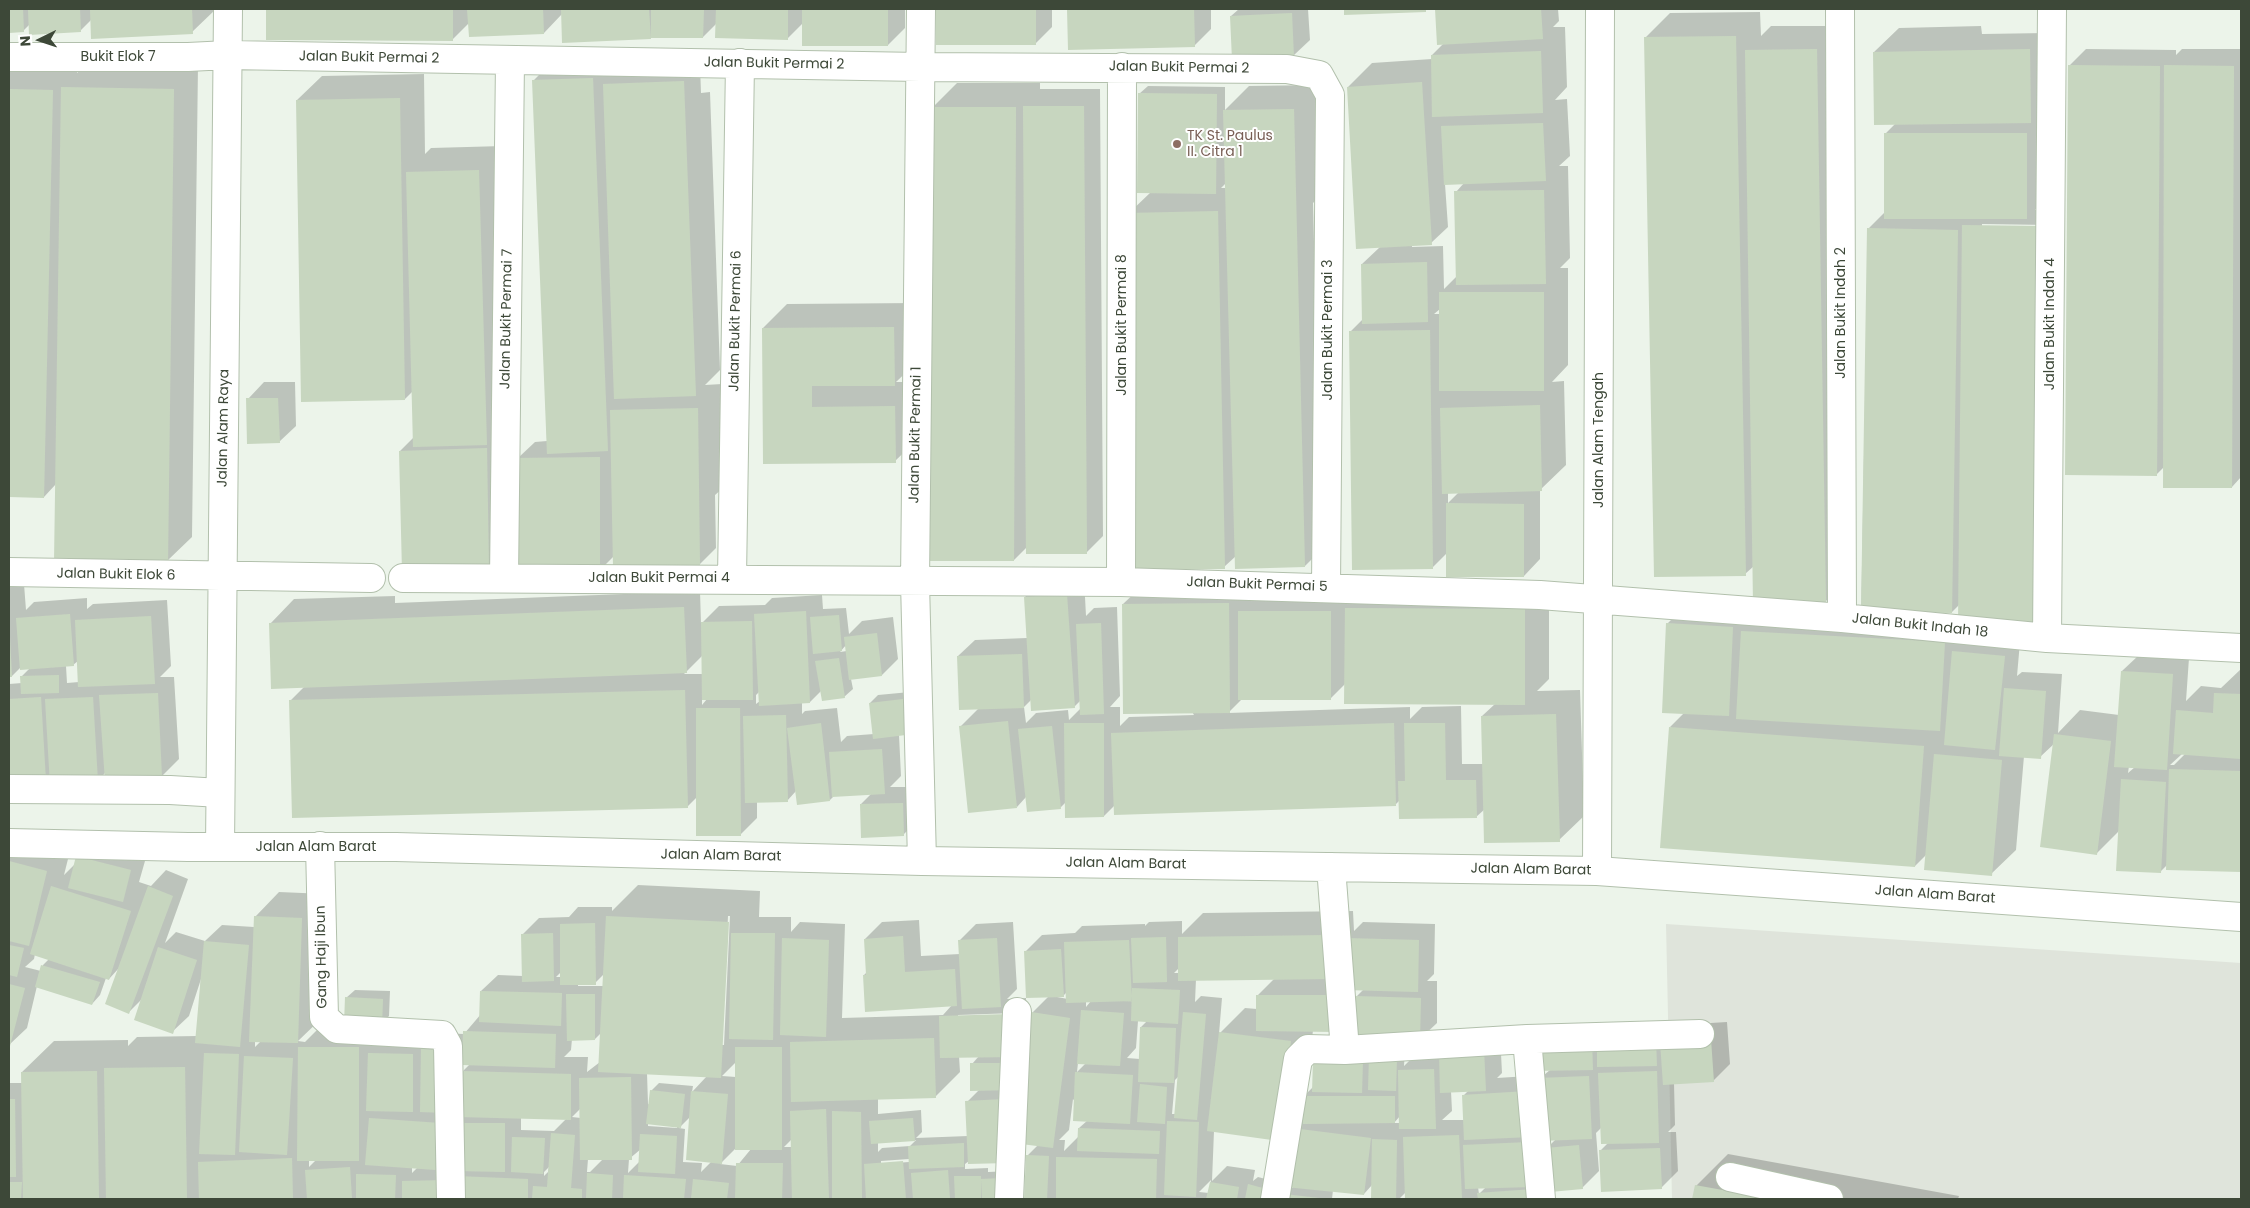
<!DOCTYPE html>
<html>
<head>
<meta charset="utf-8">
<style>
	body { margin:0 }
	#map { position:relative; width:2250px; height:1208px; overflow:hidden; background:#ecf4ea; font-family:Poppins,sans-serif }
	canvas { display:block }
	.frame { position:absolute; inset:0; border:10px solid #3d4838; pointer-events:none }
	.north { position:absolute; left:15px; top:15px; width:50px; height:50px; -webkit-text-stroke:4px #fff; paint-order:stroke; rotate:266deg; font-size:14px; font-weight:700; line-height:20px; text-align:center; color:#3d4838 }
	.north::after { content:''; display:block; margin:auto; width:18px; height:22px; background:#3d4838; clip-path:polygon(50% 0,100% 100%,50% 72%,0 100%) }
</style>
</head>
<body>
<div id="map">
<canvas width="2250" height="1208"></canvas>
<div class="frame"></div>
<div class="north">N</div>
</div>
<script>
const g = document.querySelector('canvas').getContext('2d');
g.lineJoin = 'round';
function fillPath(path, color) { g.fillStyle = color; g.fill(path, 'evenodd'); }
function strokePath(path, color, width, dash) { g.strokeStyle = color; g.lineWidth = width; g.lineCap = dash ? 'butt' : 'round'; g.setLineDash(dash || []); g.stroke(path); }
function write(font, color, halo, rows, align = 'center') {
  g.font = font + ' Poppins,sans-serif'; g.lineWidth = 4; g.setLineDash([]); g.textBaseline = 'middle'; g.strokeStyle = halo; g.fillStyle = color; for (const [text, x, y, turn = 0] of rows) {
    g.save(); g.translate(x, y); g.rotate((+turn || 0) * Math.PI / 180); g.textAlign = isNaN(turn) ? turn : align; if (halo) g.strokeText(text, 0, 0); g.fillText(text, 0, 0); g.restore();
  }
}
const industrial = new Path2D(`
	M1666,924L2241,963V1199H1672Z`);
const shadow = new Path2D(`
	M9,9H216L192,32L91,20L80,31L30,24L23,31L9,32Z
	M267,9H905V28L888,45L803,23L787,39L717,23L703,37L650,38L562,14L544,33L469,23L452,40L267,38Z
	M938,9H1052V27L1036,43L938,44Z
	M1068,9H1211V29L1194,46L1069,48Z
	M1239,9H1308L1310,40L1293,56L1231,16Z
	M1345,9H1427L1425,11L1345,14Z
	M1436,9H1558L1559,21L1553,27H1565L1567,87L1555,100L1567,99L1570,156L1559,166H1568L1570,258L1560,268H1568V365L1552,382L1564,381L1566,465L1540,490V559L1524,576L1448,552L1432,568L1350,332L1363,319L1362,264L1380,247L1348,87L1372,63L1432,59V55L1443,44H1438ZM1464,183L1456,192L1457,276L1444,289L1443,246L1412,247V245L1431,243L1448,227L1445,184ZM1440,309V314H1434ZM1459,492L1448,503V493Z
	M1760,12L1761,36L1771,26H1841L1842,585L1825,602L1757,603L1861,620L1868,229L1885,212V134L1896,123L1874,52L1899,28L1981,26L1982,34L2046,33L2051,193L2035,210H2058L2017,676L2022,672L2062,674L2058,733L2080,710L2119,715L2122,671L2139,655L2189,658L2186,701L2201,686L2221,688L2241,669V871L2167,869V865L2160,872L2119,831L2097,853L2055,743L2040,757L2024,756L2016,850L1991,874L1927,854L1915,866L1670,727L1684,713L1667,624L1692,599L1755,603L1754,566L1745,574L1645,38L1670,13ZM1982,224L2048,225V227H1982ZM1960,604V618L1874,611L1952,612ZM2182,754H2185L2174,765H2170ZM2129,766L2135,767L2128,773Z
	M2086,49L2176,50V55L2182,49H2241V477L2232,487L2164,467L2156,475L2069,66Z
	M558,56L700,65L701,93L710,92L720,370L705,385L722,384L723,488L715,495L716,548L700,564L614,556L600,570L518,458L535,442L547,441L534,80Z
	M87,63L198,65L192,537L167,561L56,484L44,497L9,496V65L77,66V73Z
	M424,74L425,154L431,148L503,146L505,552L489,568L400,451L414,437L413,391L405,399L297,100L322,76Z
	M957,83H1040V89H1100L1103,536L1086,553L1027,547L1014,560L933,107Z
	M1318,85L1321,195L1313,203L1322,549L1305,566L1236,556L1224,567L1129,213L1151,192L1139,94L1148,86L1225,87V110L1249,86ZM1226,183V188H1221Z
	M918,303L919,360L896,382H919L920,437L895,461L765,462L763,328L787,304Z
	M264,382H295L296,426L279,442L248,399Z
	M1084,578L1086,616L1094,608L1117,607L1120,696L1110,707H1120V726L1129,717L1194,715L1123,604L1140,588L1549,585V679L1537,691L1580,690L1584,816L1559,840L1485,809L1476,817L1400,800L1396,804L1115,805L1104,816L1066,802L1060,808L1026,797L1017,807L960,727L979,708L958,656L975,640L1027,638L1025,597L1042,581ZM1345,684L1495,704L1482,716L1484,764H1462L1461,706L1422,707L1410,719V707L1228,713L1243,698H1331ZM1031,700L1074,707L1080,701L1081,708L1069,720L1068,710L1036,713L1026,723L1024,707Z
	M24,584L26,610L34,602L87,598V609L93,604L167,600L171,666L160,677H174L179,759L162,776L105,773L98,781L50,774L45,779L9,781V684L22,683L21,677L30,668L21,667L12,676H9V585ZM78,661L79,682L67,683L66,666L73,665Z
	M700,591L701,624L719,606L765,605L772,598L822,595L823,609L846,608L849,634L862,621L893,617L898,659L882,675L851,679L853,689L844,697L821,691L810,702L802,703V714L805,711L837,708L841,742L847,736L874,734L870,703L878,695L910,692L914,726L899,735L901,776L890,787H919L920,818L903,835L861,804L872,793L834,796L830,800L796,791L787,801H757V818L740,835L697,797L687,807L290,701L304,687L270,624L294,599L395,596V603ZM846,645L847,651L840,652ZM703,655V674H684ZM759,692L760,701L756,704V695ZM702,699H707L702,705Z
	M9,831L71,847L64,875L75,864L77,856L147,854L139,882L151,886L166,870L188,879L165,943L176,932L205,941L222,925L254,927L255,917L279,892L326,894L322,1018L298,1041L305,1042L324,1023H345L346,998L355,990L390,991L389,1016L382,1023L439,1033L464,1034L481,1014V991L498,975L523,976L522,935L539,918L569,917L578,907H612V911L638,885L760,891L759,917H791V932L800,922L845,924L842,1018L943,1015L952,1005L864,975L867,972L865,939L882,922L919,920L921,956L960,954L959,941L976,924L1013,922L1017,989L1007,999L1026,998L1027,1039L1032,1013L1049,996L1025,952L1042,935L1075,933L1082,926L1145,924V926L1149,922L1182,921V934L1203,913L1353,911L1354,931L1363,922L1435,924L1434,974L1427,981H1437V1023L1420,1039L1356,997L1364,989H1352L1313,1030L1306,1094L1313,1087L1314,1059L1405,1049L1404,1066L1416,1054L1500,1034L1502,1073L1497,1078L1544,1075L1550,1070L1535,1044L1678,1025L1727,1022L1730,1064L1713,1081L1674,1083L1675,1125L1668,1132H1676L1678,1171L1661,1188L1600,1151L1608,1143L1601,1128L1596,1133L1599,1171L1582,1188L1551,1190L1552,1199H1406V1192L1399,1199H1372V1185L1364,1194L1333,1190L1332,1199H1285V1195L1294,1186V1129L1304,1119V1114L1279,1139L1214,1131L1212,1181L1227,1166L1255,1170L1253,1181L1258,1177L1277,1182L1273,1199H1026L1027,1156L1038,1145L1024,1143L969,1161L965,1164V1169L988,1168V1172L1011,1171L1008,1199H9V1083H22V1072L54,1041L128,1040V1046L137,1037L197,1036L201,979L189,1016L172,1032L143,998L129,1012L119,968L109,979L106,978L100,995L92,1004L37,986L27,1028L9,1045ZM728,916H730L724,1045H722ZM35,954L49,959L43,965L41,971L25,967L34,959ZM1179,968V973H1174ZM562,971V977H556ZM604,974L603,986H578V983H595ZM1275,978L1258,995L1257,1009L1245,1008L1219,1034L1222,998L1201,996L1195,1002L1196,979ZM1067,992L1068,999L1057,997L1063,996ZM1086,1001H1091L1086,1007ZM1016,1013V1016L958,1017V1015ZM1138,1021H1147L1141,1027L1140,1059L1127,1058L1136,1048ZM601,1033L600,1062L587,1072L588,1057H564L571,1050L572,1039H595ZM255,1040L261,1041L255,1047ZM959,1056H979L972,1064L979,1090L967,1102L968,1136L916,1138L922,1132L921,1110L878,1114V1099L935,1097L960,1072ZM736,1062V1077L722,1076ZM1078,1063H1086L1077,1072ZM463,1064H470L463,1071ZM647,1073L707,1076L692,1092L693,1086L659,1083L651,1091L650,1105L648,1104ZM1179,1076L1175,1114H1172L1175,1080ZM1469,1090L1464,1095L1465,1120H1442L1452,1111L1451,1091ZM1073,1099L1088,1120L1079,1128V1136L1064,1151L1065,1140H1059L1069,1130ZM456,1107L465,1116L458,1123ZM581,1108V1118L572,1117ZM1400,1116L1401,1123H1394ZM521,1117L566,1119L554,1131L521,1130ZM690,1117L712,1161L701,1172L702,1163L683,1162L685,1129L679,1128ZM648,1123L677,1126V1128L648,1126ZM792,1139V1147H784ZM1546,1139H1556L1546,1149ZM916,1140L910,1146L882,1148L878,1152V1142ZM641,1149L640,1161L628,1173L629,1159ZM735,1149H751L737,1166L720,1164ZM309,1159H317L309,1167ZM588,1159H603L590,1172H587ZM909,1159V1162L881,1164V1161ZM412,1167L417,1168L412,1173ZM549,1167L548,1172L544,1176V1172ZM1211,1180L1209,1193L1199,1192ZM1478,1187H1486L1479,1194Z
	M1728,1154L1959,1196L1958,1199H1694L1696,1186Z`);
const building = new Path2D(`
	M9,9H23L24,32L9,33Z
	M28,9H80L81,32L29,35Z
	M90,9H192L193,34L91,39Z
	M266,9H453V41L266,40Z
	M467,9H543L544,34L469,37Z
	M561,9H649L651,39L562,43Z
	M651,9H704L703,38H651Z
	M716,9H788V40L715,38Z
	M802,9H888V46H802Z
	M936,9H1036V45H936Z
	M1067,9H1194L1195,47L1068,50Z
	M1344,9H1426V12L1344,15Z
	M1435,9H1541L1543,39L1437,45Z
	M1292,13L1294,58L1232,60L1230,16Z
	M1736,36L1746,576L1654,577L1644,37Z
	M1817,49L1826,603L1753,605L1745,50Z
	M2030,49L2031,123L1874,125L1873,52Z
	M1541,51L1543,113L1432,117L1431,55Z
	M2068,65L2160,66L2157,476L2065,475Z
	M2164,65L2234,66L2232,488H2163Z
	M593,78L608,451L547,454L532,80Z
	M684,81L696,396L614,399L603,84Z
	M1422,82L1432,245L1356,249L1347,87Z
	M61,87L174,89L168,562L54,561Z
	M9,89L53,90L44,498L9,497Z
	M1138,93L1217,94L1216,194L1137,193Z
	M400,98L405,400L301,402L296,100Z
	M1023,106H1084L1087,554H1026Z
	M931,107H1016L1014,561H929Z
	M1294,109L1305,567L1235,569L1223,110Z
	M1543,123L1546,181L1444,185L1441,126Z
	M1884,133H2027V219H1884Z
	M479,170L487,445L413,447L406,172Z
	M1544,190L1546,284L1456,285L1454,191Z
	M1218,211L1225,569L1135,570L1128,213Z
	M1962,225L2041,226L2038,624L1958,623Z
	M1867,228L1958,230L1952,613L1861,612Z
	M1427,262L1428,322L1362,324L1361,264Z
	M1439,292H1544V391H1439Z
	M894,327L895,386H812V407L895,406L896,463L763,464L762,328Z
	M1430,330L1433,569L1352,570L1349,331Z
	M246,398H278L280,443L247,444Z
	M1540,405L1542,491L1442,494L1440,408Z
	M698,408L700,566L613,567L610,410Z
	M487,448L489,570L402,572L399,451Z
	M600,457V571L518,572L517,458Z
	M1446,503L1524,504V577H1446Z
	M1067,594L1075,708L1031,711L1024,597Z
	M1229,603L1230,713L1123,714L1122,604Z
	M684,607L687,673L271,689L269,623Z
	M1345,608L1525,609V705L1344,704Z
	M806,611L810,703L759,706L754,614Z
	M1238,611H1331V700H1238Z
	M70,614L74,666L20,670L16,618Z
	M839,615L842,651L813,654L810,617Z
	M151,616L155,684L78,687L75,620Z
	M752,621L753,700H702L701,622Z
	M1101,623L1104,714L1080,715L1076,624Z
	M1666,623L1733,627L1729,716L1662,713Z
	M1741,631L1945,642L1940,731L1736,719Z
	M877,633L882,676L849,680L844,637Z
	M9,638H10L12,677H9Z
	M1952,651L2005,656L1995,750L1944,745Z
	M1022,654L1024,708L959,710L957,656Z
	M839,658L845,698L822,701L815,661Z
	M2121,671L2173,674L2167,770L2114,767Z
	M59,675V693L21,694L20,676Z
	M2004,688L2046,691L2041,759L1999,756Z
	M685,690L688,808L292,818L289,700Z
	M158,693L162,777L105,781L99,695Z
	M2214,693L2241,694V759L2173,754L2176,710L2213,713Z
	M41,697L46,781L9,783V699Z
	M93,697L98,782L50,785L45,699Z
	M903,699L906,735L873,739L869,703Z
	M696,708H740L741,836H696Z
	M1556,714L1560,842L1484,843L1481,716Z
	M786,715L788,802L745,803L743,716Z
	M1008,721L1017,808L968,813L959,726Z
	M821,723L830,801L797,805L787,728Z
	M1064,723H1104V817L1065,818Z
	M1394,723L1396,806L1114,815L1111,733Z
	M1404,723H1445L1446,780H1476L1477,818L1399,819L1398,781H1405Z
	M1052,726L1061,809L1027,812L1018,729Z
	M1669,727L1924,746L1915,867L1660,848Z
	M2054,734L2111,741L2097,855L2040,847Z
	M882,749L885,794L832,797L829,752Z
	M1934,754L2002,760L1992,876L1924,870Z
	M2169,769L2241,771V872L2166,870Z
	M2121,779L2166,782L2161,873L2116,871Z
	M903,803L904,836L861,838L860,804Z
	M76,856L131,870L123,902L68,888Z
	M9,861L47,871L29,946L9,941Z
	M51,886L131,911L109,980L30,954Z
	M148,886L173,896L129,1014L105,1004Z
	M254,916L302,918L298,1043L249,1042Z
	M606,916L729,922L721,1078L598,1072Z
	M595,923L596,985H560V924Z
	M553,933L554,981L522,982L521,934Z
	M731,933H775L773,1040L729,1039Z
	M1329,935L1330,979L1178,981V937Z
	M903,936L905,972L955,969L957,1006L865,1012L863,975H866L864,939Z
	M1166,937L1167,982L1133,983L1131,938Z
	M782,938L829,940L826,1037L780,1035Z
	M997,938L1001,1007L962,1009L958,940Z
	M1345,938L1419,940L1418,992L1344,990Z
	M1129,940L1132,1001L1066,1003L1064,942Z
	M204,941L249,945L240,1047L195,1043Z
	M9,945L24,948L17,977L9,975Z
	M158,947L197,960L173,1034L134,1020Z
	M1061,949L1064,997L1026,998L1024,951Z
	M41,965L100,982L92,1005L35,987Z
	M9,984L25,988L10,1046H9Z
	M1132,988L1180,990L1178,1024L1131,1021Z
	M480,991L562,993L561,1026L479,1022Z
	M566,994H595V1040L567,1041Z
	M1256,995H1335L1336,1032L1256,1031Z
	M1355,996L1421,998L1420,1040L1354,1039Z
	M345,997L383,999L382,1025L344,1024Z
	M1081,1010L1124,1013L1120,1066L1077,1064Z
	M1031,1012L1070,1018L1053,1148L1013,1143Z
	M1183,1012L1206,1014L1197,1120L1174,1118Z
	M1010,1014L1011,1057L940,1058L939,1016Z
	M1140,1027L1176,1028L1174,1083L1138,1082Z
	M463,1031L556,1034L555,1068L462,1065Z
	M1219,1032L1291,1041L1279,1141L1207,1131Z
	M934,1038L936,1098L791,1102L790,1042Z
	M1711,1039L1714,1082L1663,1085L1660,1041Z
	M1592,1041L1593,1070L1534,1071L1533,1043Z
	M1656,1041L1657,1066L1597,1067V1042Z
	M298,1047H359V1161H297Z
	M735,1047H782V1150H735Z
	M421,1049L447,1050V1113L420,1112Z
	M1484,1050L1486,1091L1440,1093L1439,1052Z
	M204,1053L239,1054L235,1155L199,1154Z
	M368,1053L413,1054V1112L366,1111Z
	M244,1056L293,1058L287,1155L239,1152Z
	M1369,1057H1397L1396,1091L1368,1090Z
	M1313,1059L1363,1060L1362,1093L1312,1092Z
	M970,1063H1014V1090L970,1091Z
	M185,1067L187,1199H106L104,1068Z
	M1434,1069L1436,1129H1399L1398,1070Z
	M97,1071L99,1199H23L21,1072Z
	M461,1071L571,1074V1120L460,1117Z
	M1657,1071L1659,1143L1601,1144L1598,1073Z
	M1075,1072L1133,1075L1130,1124L1073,1121Z
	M1589,1076L1592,1139L1541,1141L1539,1078Z
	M631,1077L632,1160H580L579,1078Z
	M1140,1084L1167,1087L1165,1124L1137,1122Z
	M650,1090L685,1094L681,1128L646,1124Z
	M691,1091L728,1094L722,1164L686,1160Z
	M1528,1091L1530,1137L1464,1140L1462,1095Z
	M1303,1096H1395V1123L1303,1124Z
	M9,1099H15L16,1177H9Z
	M1005,1099L1008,1163L968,1164L965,1101Z
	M826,1109L829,1199H792L790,1111Z
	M832,1111L861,1112L862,1199H832Z
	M369,1118L440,1123L436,1170L365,1165Z
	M913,1118L915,1141L871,1144L869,1121Z
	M1167,1121L1199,1122L1196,1197L1164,1195Z
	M457,1123H505V1172L456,1171Z
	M1078,1128L1160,1131L1159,1154L1077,1151Z
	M1292,1128L1371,1138L1364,1195L1286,1187Z
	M551,1133L575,1135L571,1188L582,1189V1199H532L533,1186L547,1187Z
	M640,1134L677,1136L675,1174L638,1172Z
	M1459,1135L1462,1199H1405L1403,1137Z
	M512,1137L545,1138L543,1174L511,1172Z
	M1372,1139L1397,1140L1396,1199H1371Z
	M1529,1142L1530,1187L1465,1189L1463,1145Z
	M964,1143V1167L909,1169L908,1146Z
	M1579,1145L1583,1189L1550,1192L1546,1148Z
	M1660,1148L1662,1189L1601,1192L1599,1150Z
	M1026,1155L1049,1156L1047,1199H1024Z
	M1056,1157L1157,1159L1156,1199H1056Z
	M292,1158L293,1199H199L198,1162Z
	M903,1161L906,1199H866L864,1164Z
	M736,1163H783L782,1199H735Z
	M350,1167L352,1199H307L305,1170Z
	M948,1170L950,1199H913L911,1173Z
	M587,1173L613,1175L612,1199H586Z
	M356,1174L396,1175L395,1199H356Z
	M624,1175L686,1179L684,1199H623Z
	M456,1176L528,1179V1199H455Z
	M954,1176H981V1199H955Z
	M1003,1178L1004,1199H982L981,1179Z
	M693,1179L729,1183L727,1199H691Z
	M449,1180V1199H402V1181Z
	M9,1182H22L21,1199H9Z
	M1210,1182L1239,1187L1237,1199H1206Z
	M1248,1184L1270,1190L1268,1199H1245Z
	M1695,1185L1767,1198V1199H1692Z
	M1534,1189V1199H1478L1477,1193Z
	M1284,1194L1319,1198V1199H1283Z`);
const minor = new Path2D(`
	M921,9L915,582L922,861
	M1840,9L1842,618
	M9,57H188L228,55L920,67L1287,69L1319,75L1330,95L1326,587
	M9,572L371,578
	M403,578L1121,582L1540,595L1842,618L2047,638L2241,648
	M504,578L510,61
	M732,578L740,63
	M1121,582L1122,67
	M2047,638L2052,9
	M9,789L170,790L220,793
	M9,843L188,847H396L922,861L1597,871L2241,917
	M320,846L324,1017L337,1029L442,1035L448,1046L451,1199
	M220,847L228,9
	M1331,867L1345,1050
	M1597,871L1600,9
	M1527,1039L1700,1034
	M1730,1177L1829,1199
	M1009,1199L1017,1012
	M1275,1199L1298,1059L1308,1049L1345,1050L1527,1039L1541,1199`);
const markers = [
	[1177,144,5,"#8d6e63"]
];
const streetNames = [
	["Bukit Elok 7",118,57],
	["Jalan Bukit Permai 2",369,58,1],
	["Jalan Bukit Permai 2",774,64,1],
	["Jalan Bukit Permai 2",1179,68,1],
	["Jalan Bukit Indah 2",1841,313,-90],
	["Jalan Bukit Permai 7",507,319,-89],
	["Jalan Bukit Permai 6",736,321,-89],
	["Jalan Bukit Indah 4",2050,324,-90],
	["Jalan Bukit Permai 8",1122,325,-90],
	["Jalan Bukit Permai 3",1328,330,-90],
	["Jalan Alam Raya",224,428,-89],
	["Jalan Bukit Permai 1",916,435,-89],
	["Jalan Alam Tengah",1599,440,-90],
	["Jalan Bukit Elok 6",116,575,1],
	["Jalan Bukit Permai 4",659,578],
	["Jalan Bukit Permai 5",1257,585,2],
	["Jalan Bukit Indah 18",1920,626,6],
	["Jalan Alam Barat",316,847],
	["Jalan Alam Barat",721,856,1],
	["Jalan Alam Barat",1126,864,1],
	["Jalan Alam Barat",1531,870,1],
	["Jalan Alam Barat",1935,895,4],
	["Gang Haji Ibun",322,957,-91]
];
const educationNames = [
	["TK St. Paulus",1187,136],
	["II. Citra 1",1187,152]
];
fillPath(industrial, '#dfe4db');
fillPath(shadow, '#0003');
fillPath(building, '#c7d6bf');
strokePath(minor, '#b2c0ac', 30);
strokePath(minor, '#fff', 28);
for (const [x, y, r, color] of markers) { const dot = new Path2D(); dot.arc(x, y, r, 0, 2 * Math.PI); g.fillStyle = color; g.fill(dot); strokePath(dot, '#fff', 2); }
write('14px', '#3d4838', '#fff', streetNames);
write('14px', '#785e54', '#fff', educationNames, 'left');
</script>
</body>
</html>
